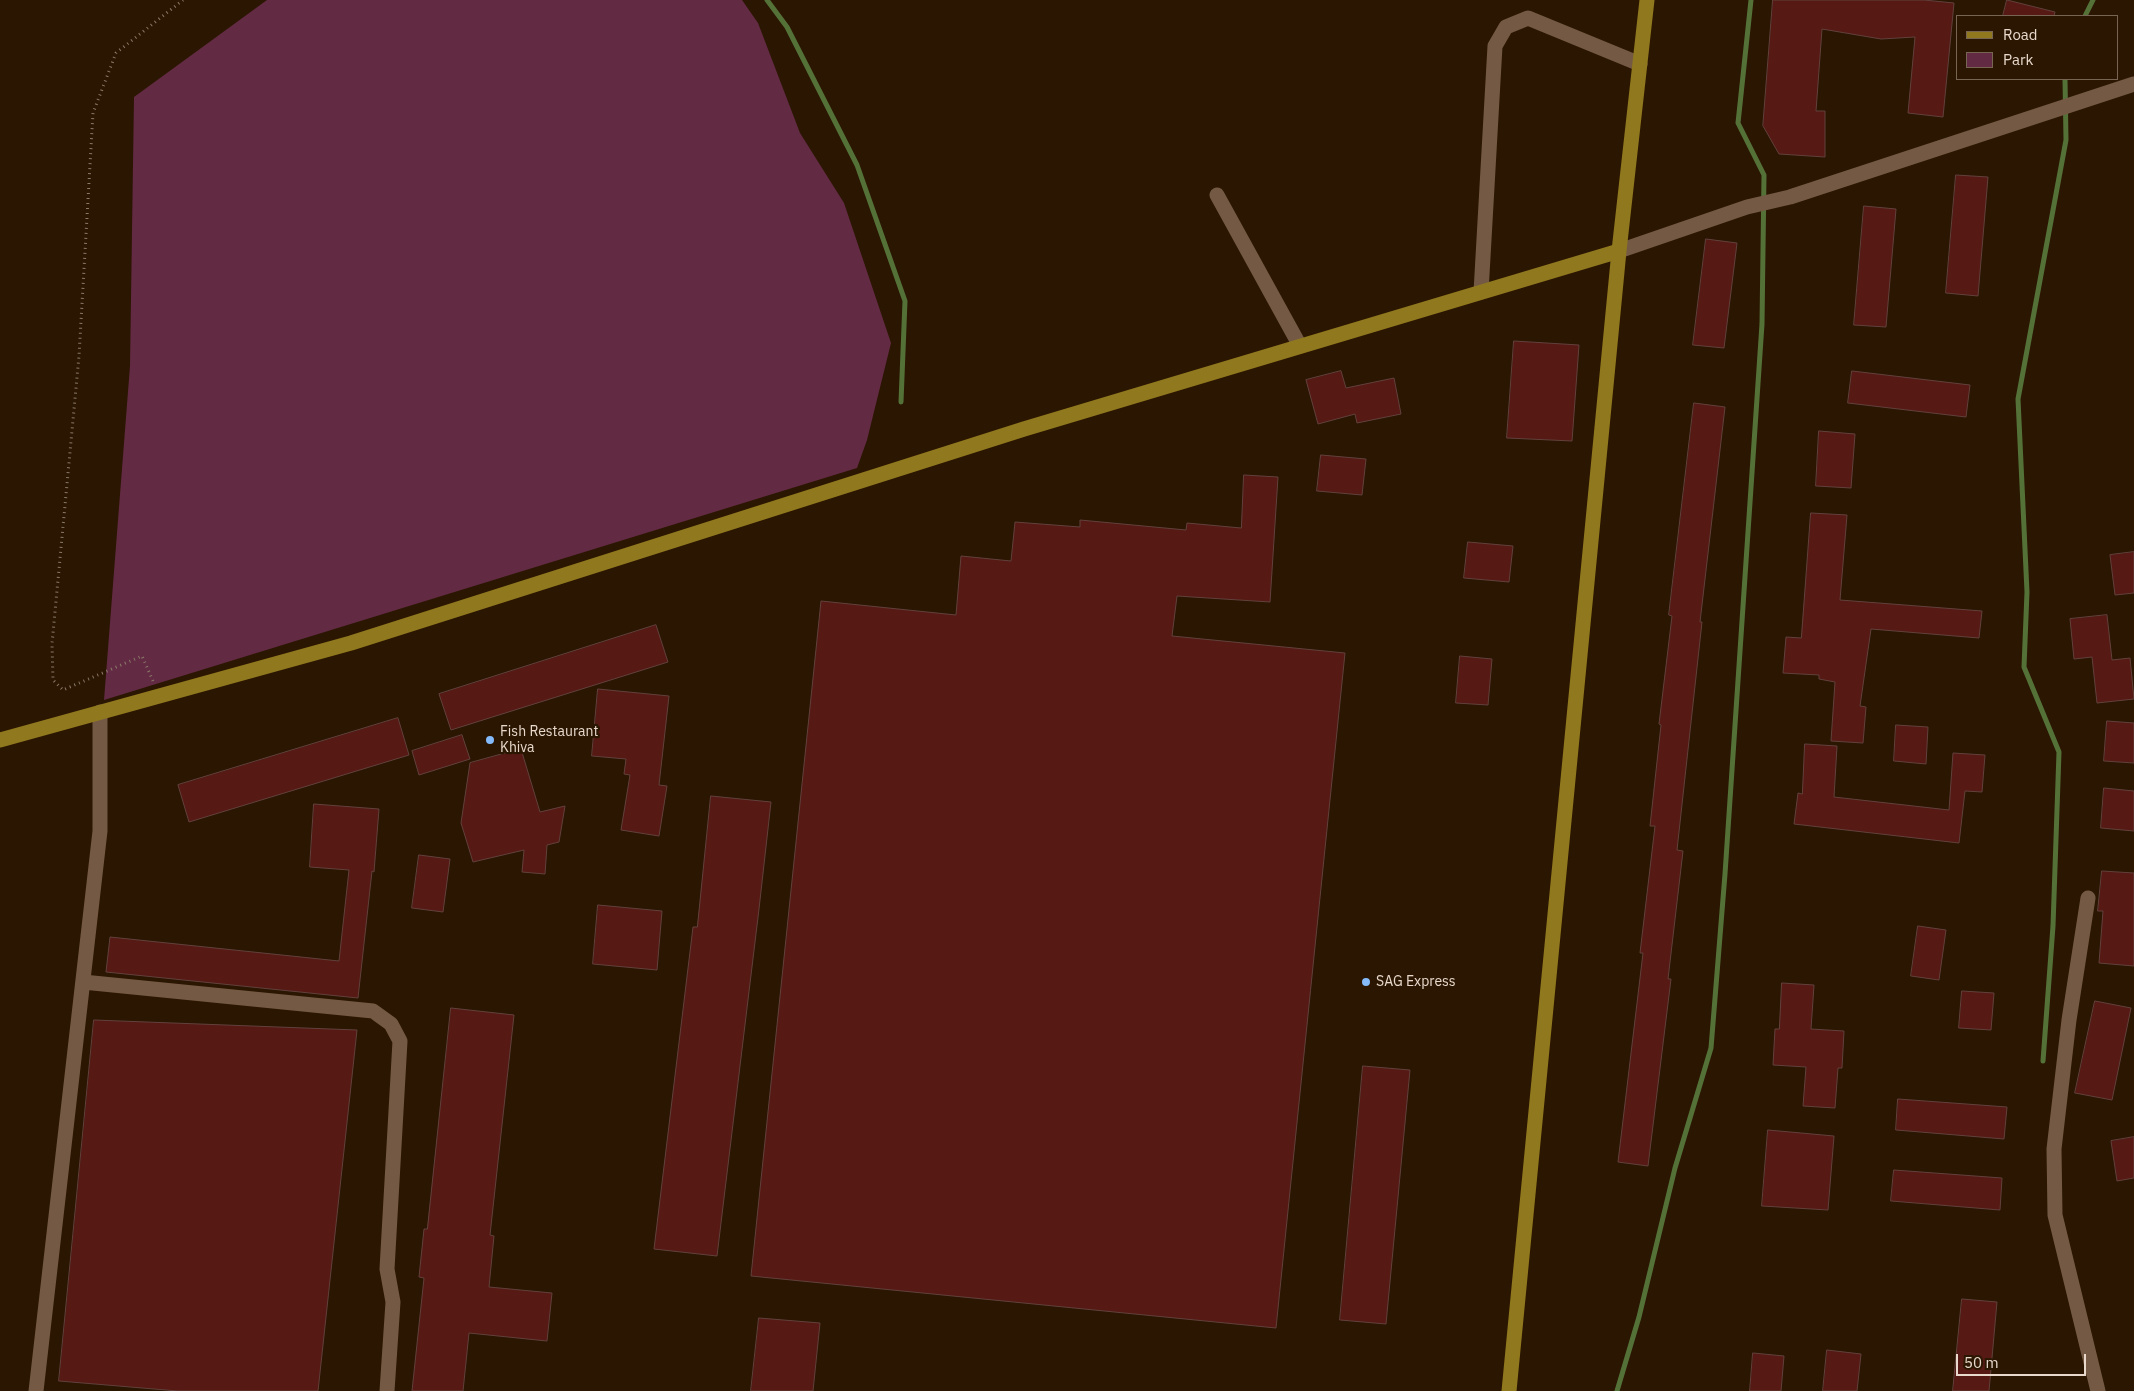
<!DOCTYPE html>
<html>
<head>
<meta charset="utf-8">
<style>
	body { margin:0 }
	#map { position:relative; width:2134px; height:1391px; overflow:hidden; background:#2b1602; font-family:"IBM Plex Sans",sans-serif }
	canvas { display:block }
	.legend { position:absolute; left:1956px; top:15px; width:162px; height:65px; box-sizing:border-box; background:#2b1602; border:1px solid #776453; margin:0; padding:6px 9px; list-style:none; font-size:15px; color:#e8d9cc }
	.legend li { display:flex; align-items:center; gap:10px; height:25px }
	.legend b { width:25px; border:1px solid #776453 }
	.scale { position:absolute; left:1956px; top:1354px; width:130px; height:22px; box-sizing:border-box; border:2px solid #e8d9cc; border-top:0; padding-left:6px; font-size:15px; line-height:18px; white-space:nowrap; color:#e8d9cc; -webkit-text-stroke:4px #2b1602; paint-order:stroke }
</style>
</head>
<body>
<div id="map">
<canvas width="2134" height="1391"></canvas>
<ul class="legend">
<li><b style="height:6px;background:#90781e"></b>Road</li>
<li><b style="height:14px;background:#622b43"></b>Park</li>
</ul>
<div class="scale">50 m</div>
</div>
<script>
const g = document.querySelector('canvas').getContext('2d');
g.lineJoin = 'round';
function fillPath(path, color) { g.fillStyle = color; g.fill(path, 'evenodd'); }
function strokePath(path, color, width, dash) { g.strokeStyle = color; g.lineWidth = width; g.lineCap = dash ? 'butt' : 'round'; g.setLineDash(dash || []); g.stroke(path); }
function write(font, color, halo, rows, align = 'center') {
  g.font = font + ' "IBM Plex Sans",sans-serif'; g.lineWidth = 4.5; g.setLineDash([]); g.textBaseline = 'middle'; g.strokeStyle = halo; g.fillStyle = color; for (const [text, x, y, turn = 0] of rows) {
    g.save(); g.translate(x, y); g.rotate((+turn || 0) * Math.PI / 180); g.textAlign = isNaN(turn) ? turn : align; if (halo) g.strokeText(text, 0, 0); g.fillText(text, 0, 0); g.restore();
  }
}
const green = new Path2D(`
	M267,0H742L758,23L800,133L844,203L891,343L867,440L857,468L104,700L130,366L134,97Z`);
const stream = new Path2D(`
	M767,0L787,27L857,165L905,301L901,402
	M2085,16L2093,0
	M2043,1061L2053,926L2059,752L2024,667L2027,592L2018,399L2066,140L2065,79
	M1617,1391L1639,1317L1675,1168L1711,1048L1725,874L1762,324L1764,175L1738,123L1751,0`);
const building = new Path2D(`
	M1773,0H1924L1954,3L1943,117L1908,113L1915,37L1881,39L1822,29L1816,111H1825V157L1779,154L1763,126Z
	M2007,0L2055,12L2054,16H2003Z
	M1956,175L1988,177L1978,296L1946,293Z
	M1864,206L1896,209L1886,327L1854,325Z
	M1706,239L1737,243L1724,348L1693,345Z
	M1514,341L1579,345L1572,441L1507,438Z
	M1341,371L1346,388L1394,378L1401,414L1357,423L1355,414L1318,424L1306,380Z
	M1852,371L1970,385L1966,417L1848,403Z
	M1694,403L1725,407L1700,622H1702L1677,850L1683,851L1668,979H1671L1648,1166L1618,1162L1643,953H1640L1655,826H1650L1661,725L1659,724L1672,616L1669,615Z
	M1819,431L1855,434L1851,488L1816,486Z
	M1321,455L1366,459L1362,495L1317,491Z
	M1244,475L1278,477L1270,602L1177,596L1172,636L1345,653L1276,1328L751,1276L821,601L956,615L961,556L1011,561L1015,522L1080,527V520L1186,530L1187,523L1241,528Z
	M1811,513L1847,515L1840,600L1982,611L1979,638L1871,629L1860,706L1866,707L1863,743L1831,741L1835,682L1819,679V675L1783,673L1786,637L1801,638Z
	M1468,542L1513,546L1509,582L1464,578Z
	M2134,552V593L2115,595L2110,555Z
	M2107,615L2112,660L2130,658L2134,699L2097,703L2092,657L2074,659L2070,619Z
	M656,625L668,662L451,730L439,694Z
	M1460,656L1492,659L1488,705L1456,703Z
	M598,689L669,696L659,785L667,786L659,836L621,830L630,775L624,774L626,759L592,756Z
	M398,718L409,755L189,822L178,785Z
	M2107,721L2134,723V763L2104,761Z
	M1896,725L1928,727L1926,764L1894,761Z
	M462,735L470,759L419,775L412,751Z
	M1805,744L1837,746L1834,797L1949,810L1953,753L1985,755L1982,792L1965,791L1959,843L1794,824L1798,793L1802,794Z
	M521,749L540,812L565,806L559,842L547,845L545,874L522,872L524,850L473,862L461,823L470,763Z
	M2104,788L2134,791V831L2101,828Z
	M711,796L771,802L759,909L717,1256L654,1249L693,927H697Z
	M314,804L379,809L374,872L372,871L358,998L106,972L110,937L339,961L349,870L310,867Z
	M419,855L450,859L443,912L412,908Z
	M2102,871L2134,873V966L2099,963L2103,911H2098Z
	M598,905L662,911L657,970L593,964Z
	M1918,926L1946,930L1939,980L1911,976Z
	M1782,983L1814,985L1811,1029L1844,1031L1842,1068H1838L1835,1108L1803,1106L1806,1067L1773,1065L1775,1029H1779Z
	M1962,991L1994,993L1991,1030L1959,1028Z
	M2095,1001L2131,1008L2112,1100L2075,1093Z
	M451,1008L514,1015L490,1235L494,1236L489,1287L552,1293L547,1341L469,1333L463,1391H412L424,1278L419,1277L424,1229H427Z
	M94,1020L357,1030L318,1391H178L59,1381Z
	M1363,1066L1410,1070L1386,1324L1340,1320Z
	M1898,1099L2007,1107L2004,1139L1896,1130Z
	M1768,1130L1834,1136L1828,1210L1762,1206Z
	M2134,1137V1178L2117,1181L2111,1141Z
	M1894,1170L2002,1178L2000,1210L1891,1201Z
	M1962,1299L1997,1302L1989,1391H1953Z
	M759,1318L820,1323L813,1391H751Z
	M1827,1350L1861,1354L1857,1391H1823Z
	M1753,1353L1784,1356L1781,1391H1750Z`);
const path = new Path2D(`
	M153,681L142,656L63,690L53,680L52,644L79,356L93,113L116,53L183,0`);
const minor = new Path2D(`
	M1217,195L1300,346
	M1619,251L1747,207L1790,197L2134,84
	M1481,292L1495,46L1506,27L1528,18L1640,64
	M2088,898L2069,1020L2054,1149L2055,1215L2098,1391
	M83,982L373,1011L391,1024L400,1041L387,1269L393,1302L387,1391
	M36,1391L100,831V712`);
const major = new Path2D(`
	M0,740L351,643L1024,429L1619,251
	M1509,1391L1619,251L1647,0`);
const markers = [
	[490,740,5,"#85bbfb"],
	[1366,982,5,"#85bbfb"]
];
const poiNames = [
	["Fish Restaurant",500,732],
	["Khiva",500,748],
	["SAG Express",1376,982]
];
fillPath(green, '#622b43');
strokePath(stream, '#547238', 5);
fillPath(building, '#561913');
strokePath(building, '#62413c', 1);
strokePath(path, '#8b7969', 3, [1, 4]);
strokePath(minor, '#745a44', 15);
strokePath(major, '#90781e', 15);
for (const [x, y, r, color] of markers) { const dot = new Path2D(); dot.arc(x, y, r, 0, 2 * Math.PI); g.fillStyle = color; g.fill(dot); strokePath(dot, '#2b1602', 2); }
write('14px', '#e8d9cc', '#2b1602', poiNames, 'left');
</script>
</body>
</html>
